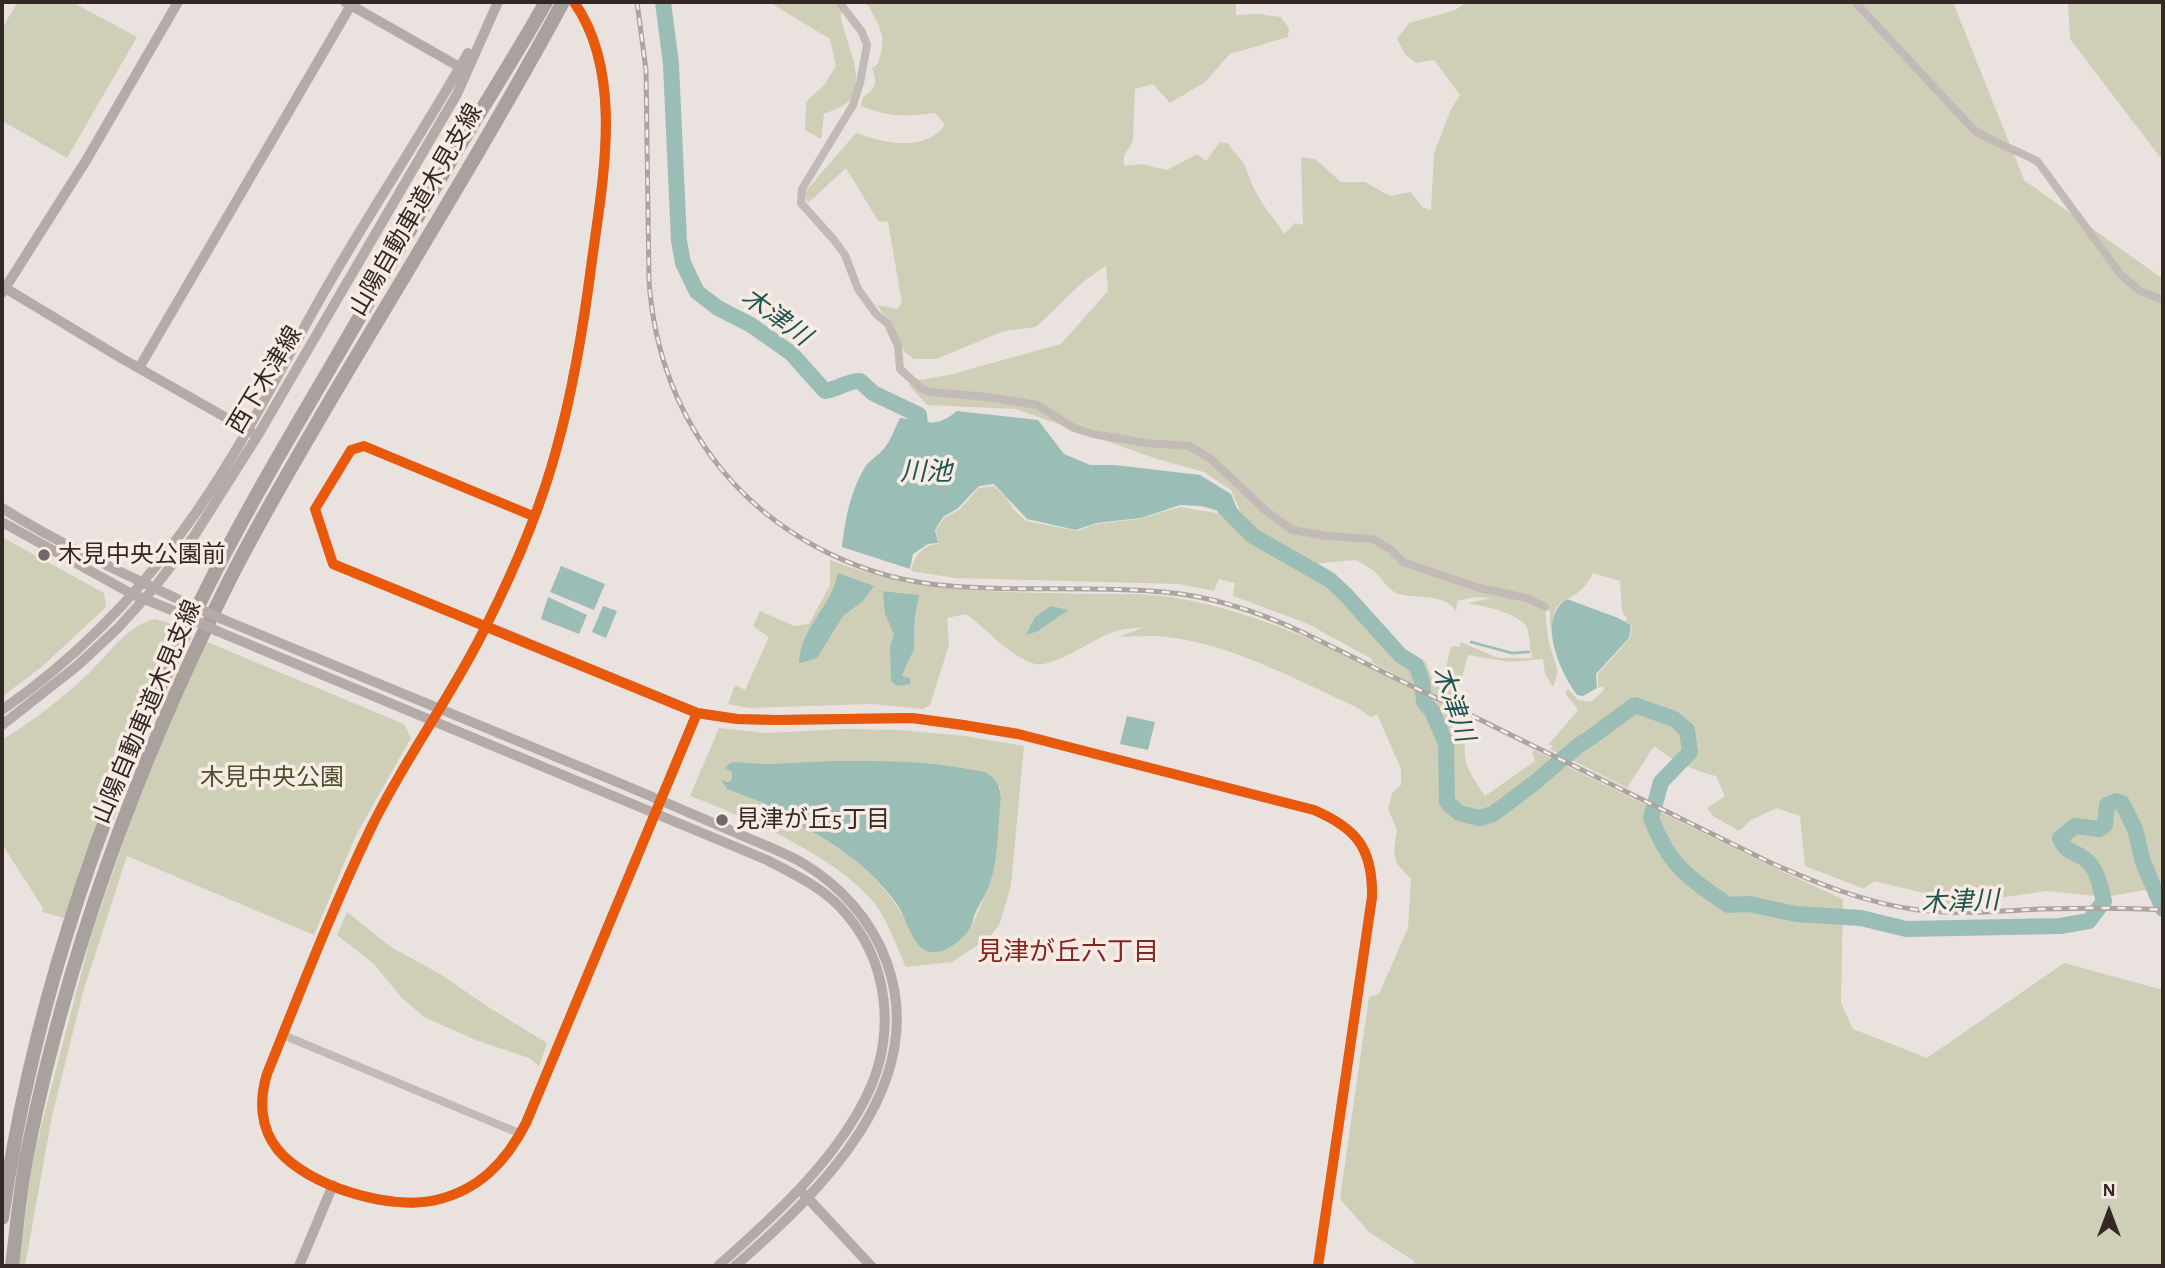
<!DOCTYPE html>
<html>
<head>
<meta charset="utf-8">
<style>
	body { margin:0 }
	#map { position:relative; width:2165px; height:1268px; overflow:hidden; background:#eae2de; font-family:"Alegreya Sans",sans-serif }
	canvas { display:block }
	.frame { position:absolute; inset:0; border:4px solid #332826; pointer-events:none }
	.north { position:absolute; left:2074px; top:1177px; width:70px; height:70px; -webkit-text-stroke:5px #f8ebe4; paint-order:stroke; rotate:0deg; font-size:19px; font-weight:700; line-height:28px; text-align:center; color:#332826 }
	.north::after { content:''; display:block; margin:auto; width:24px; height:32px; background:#332826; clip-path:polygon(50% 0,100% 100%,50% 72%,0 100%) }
</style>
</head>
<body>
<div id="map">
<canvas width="2165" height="1268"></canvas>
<div class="frame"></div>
<div class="north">N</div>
</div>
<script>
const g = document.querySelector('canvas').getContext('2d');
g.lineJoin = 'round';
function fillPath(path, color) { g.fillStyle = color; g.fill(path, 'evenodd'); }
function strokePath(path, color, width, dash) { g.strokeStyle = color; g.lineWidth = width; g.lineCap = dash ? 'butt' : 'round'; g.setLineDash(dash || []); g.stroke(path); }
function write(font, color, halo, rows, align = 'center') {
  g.font = font + ' "Alegreya Sans","Noto Sans JP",sans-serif'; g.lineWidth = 7; g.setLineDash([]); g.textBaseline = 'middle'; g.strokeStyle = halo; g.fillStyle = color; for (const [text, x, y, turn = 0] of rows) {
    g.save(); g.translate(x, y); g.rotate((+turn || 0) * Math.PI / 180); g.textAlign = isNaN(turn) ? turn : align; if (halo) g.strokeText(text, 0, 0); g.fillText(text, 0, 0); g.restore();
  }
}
const green = new Path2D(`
	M18,2H72L137,37L67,158L2,121V28Z
	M769,2H846C844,6 841,12 841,17C844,39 869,83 848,102C842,107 831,111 824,114L821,139L805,130L806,102L824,85L836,66L830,39Z
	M856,2H1236V15L1257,14L1281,17L1289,28L1288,37L1230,54L1204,83L1170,103L1153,84L1135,89L1133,141L1124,156V166L1142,164L1167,170L1197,154L1206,161L1220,142L1228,143C1232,151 1237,154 1242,161C1248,170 1250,182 1256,192C1263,208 1276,219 1284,234L1295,223L1303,225L1301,157L1315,159L1341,182H1365L1390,196L1411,192L1422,207L1431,210L1434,153L1451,109L1460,95L1434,60L1416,63L1405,54L1397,39L1409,23L1455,10L1467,2H1953L2024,180L2163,279V887L2105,897L2047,891L1950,905L1924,893L1874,881L1864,889L1805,866L1800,816L1777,808L1751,820L1739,831L1713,816L1707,808L1725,796L1716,776C1693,771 1672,760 1654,746L1627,788L1550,749L1553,746L1549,744L1578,710L1565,693L1568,689L1578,700L1591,702L1604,690L1603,686L1598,688V674L1630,638L1632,625L1625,621L1627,619L1622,611L1620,581L1593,573C1574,614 1543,583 1556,652L1550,626V611L1547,608L1545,609L1548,639L1558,672L1553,687L1545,673L1543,659L1510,662L1468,655L1455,703L1442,699L1371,662L1372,659L1306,623L1233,596L1235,583L1219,579L1214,591L1179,584L954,578L911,571C915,555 921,546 938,544L936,530L944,518L959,510L979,488L994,486L1006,497L1013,509L1026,521L1078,531L1095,524L1139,519L1180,507L1222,514L1235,527L1243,518L1231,490L1204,472L1157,459L1016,409L927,405L909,385L919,380L949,375L1061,344L1108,291L1106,266L1084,281L1036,327L1004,331L936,359H914L904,351L893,328L877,305L897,309L902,303L888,222L878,221L846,168L808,203L804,193L856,133C885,143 923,153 945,125L935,113C905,117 889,117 861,106L863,97C877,88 877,83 872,68L877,65C888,37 881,30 868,5ZM1355,560C1364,564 1373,569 1379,576C1384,582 1389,591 1399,594C1416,599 1448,593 1456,612L1457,601L1475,597L1492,598L1469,603V604C1481,604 1521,615 1526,626C1531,636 1528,648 1533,658H1499L1460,642V647L1452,646L1450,650L1442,686L1434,683L1425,661L1399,646L1384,645L1355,609L1324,580L1313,564Z
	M2068,2H2163V161L2070,39Z
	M2,537L104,593L106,607L44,665L2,697Z
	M830,560C918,594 993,591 1086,594C1114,594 1143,593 1171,597C1271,613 1366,664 1455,711L1454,715L1466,741C1460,762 1474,779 1485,796L1535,761L1532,753L1534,750L1768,865L1843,899L1841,1003L1853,1029L1927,1058L2064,963L2163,990V1266H1415L1414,1261L1369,1232L1340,1199L1369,997L1379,994L1408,928L1411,879L1397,864L1394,851L1397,830L1388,809L1392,793L1401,785V769L1377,714L1371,717L1356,707C1296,680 1234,645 1167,637C1151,635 1134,637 1118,637L1145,627C1136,628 1126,628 1117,631C1093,637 1053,671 1032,663C1005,652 988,630 966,614L947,618L949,645L930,705L923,709L871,704L749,708L728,704L735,685L745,690L769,637L753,626L760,611L794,626L809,624L830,585ZM883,591L912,594C917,627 918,646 902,676L891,658L890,647L894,634Z
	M155,619L172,624L64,918L42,912L43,908L2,844V740C31,722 59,701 85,677C106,658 126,625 155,619Z
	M207,642L404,724L411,738L356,835L314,935L127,856L83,992L52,1116L25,1266H19L33,1157L91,936L137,802L182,691Z
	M719,728L765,733L844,729L899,730L965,736L1024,746L1011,885L1000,923L990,937L952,962L906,967C898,950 887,919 875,904C838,857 746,817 690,796ZM831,761L920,763L1000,787L1001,798L992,878L972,926L951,946L918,944C888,879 845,844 781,817L785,816L786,812L727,789L722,781L728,782L733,778L732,772L726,768L736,762L766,764Z
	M347,912L391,947L442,975L485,1005L547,1043L539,1066L529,1058L478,1041L424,1017L401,997L374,964L337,935Z`);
const water = new Path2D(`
	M957,411L1038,420L1064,454L1090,465H1115L1200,475L1231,494L1241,519L1234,524L1223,512L1201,506L1180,505L1141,518L1096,523L1076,530L1027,519L994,484L979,486L957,509L943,517L935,530L938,543L928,544L913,554L910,569L842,547C845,519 850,492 865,467C869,461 876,457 881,452C890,443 894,430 900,418C927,420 934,430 957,411Z
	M561,566L605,584L594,610L550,592Z
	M838,573L874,586L863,601L843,616L817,658L801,663L799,662C801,626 831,609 838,573Z
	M883,591L919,595L915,616L914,649L902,676L910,678V684L897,686L891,681L890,647L894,634L885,614Z
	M548,597L587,615L579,634L541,619Z
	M1567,599L1618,618L1631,625L1629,638L1596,674L1597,688L1583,696L1577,695C1560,672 1536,619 1567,599Z
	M603,606L617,611L606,638L592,632Z
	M1051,606L1068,610L1038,631L1026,635L1035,617Z
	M1127,716L1155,722L1148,750L1120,744Z
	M831,761C875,761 919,760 962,768C969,770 977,770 984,772C996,777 1000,786 1001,798C998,822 998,855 992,877C989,890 979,904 974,916C973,919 973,923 971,926C964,940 939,960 923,949C910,940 906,916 896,903C865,861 826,836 778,816H785L786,812L727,789L721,780L728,782L732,779V772L725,768L730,763L736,762L766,764Z`);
const stream = new Path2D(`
	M1471,642L1512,653L1529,652`);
const river = new Path2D(`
	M663,2L671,64L679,241L683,263L697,292L718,308L751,325L791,353L825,391C839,389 846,381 860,381L873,393L919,415L920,427L931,432
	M1224,507L1253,536L1330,580L1346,595L1401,656L1416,665L1422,681L1424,702L1432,711L1446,744L1447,802L1459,813L1479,818L1493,814L1533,784L1579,745L1590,738L1635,705L1674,719L1687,730L1690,752L1661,782L1651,818C1669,866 1688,877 1728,905L1749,904L1796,914L1861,918L1906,929L2060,926L2089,921L2104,901C2100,887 2098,869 2085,859C2073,850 2068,855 2060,838L2075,826L2099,829L2105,825L2107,805L2116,801L2122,803L2135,829L2143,862L2163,909`);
const street = new Path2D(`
	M839,2L862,32L867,45L860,83L853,105L802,189L801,203L834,240L845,255L858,289L876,314L888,324L898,346L900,369L921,388L929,392L988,397L1037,405L1074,428L1093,434L1146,443L1189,446L1211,459L1265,510L1292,530L1327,536L1373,539L1390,549L1403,562L1479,588L1527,598L1545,607
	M1855,2L1973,129C1993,144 2017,149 2038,162L2121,275L2140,291L2163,300
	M487,626L333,564L315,509L351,450L364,446L533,516
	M283,1035L521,1134`);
const secondary = new Path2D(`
	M345,2L465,70
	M574,2C624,73 603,179 592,260C584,323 574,386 557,447C541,508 515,568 487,624C453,695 404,759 370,830C332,909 300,992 267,1074C259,1100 260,1128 278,1150C308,1186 390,1211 436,1200C479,1190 506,1162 526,1123L697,713
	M2,286L121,358L253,433
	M2,293L87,159L178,2
	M139,368L351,5
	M2,508C60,544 122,573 184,602
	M2,522L132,594L179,613
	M222,619C344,669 466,720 588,770C637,790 685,811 734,832C756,842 780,850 801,862C840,885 872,920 887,963C931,1086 819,1193 735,1266
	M487,626L697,713L737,719L776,720L912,718L963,725L1018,734L1314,810C1356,828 1373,848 1372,897L1318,1266
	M217,631L767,860C792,873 819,886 839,906C891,960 898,1038 863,1103C829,1167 771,1219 718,1266
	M2,710C71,662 133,600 182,532C236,459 276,377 320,299C367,216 421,136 468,53
	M2,725L77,666L118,628L154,588L194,536L258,435L457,94L498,2
	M804,1194L871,1266
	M299,1266L333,1185`);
const highway = new Path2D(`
	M2,1218C34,994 112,775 214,574C250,504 290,436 330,368C372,296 413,224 456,152C486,102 517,53 546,2
	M12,1266C17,1227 20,1187 28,1149C68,952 138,762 228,583C260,519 298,456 334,394C411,264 491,135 563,2`);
const rail = new Path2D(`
	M637,2L646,70L649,281C654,351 678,416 722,470C773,532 851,574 931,584C1008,593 1086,585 1163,592C1213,596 1259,612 1304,633L1771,863C1819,884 1866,903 1918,910C1959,915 2000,911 2041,909C2081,908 2123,907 2163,910`);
const secondaryBridge = new Path2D(`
	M184,602L222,619
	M179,613L217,631`);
const cycleway = new Path2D(`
	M574,2C624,73 603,179 592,260C584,323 574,386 557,447C541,508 515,568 487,624C453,695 404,759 370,830C332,909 300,992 267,1074C259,1100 260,1128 278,1150C308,1186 390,1211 436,1200C479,1190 506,1162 526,1123L697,713
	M533,516L364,446L351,450L315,509L333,564L697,713L737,719L776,720L912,718L963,725L1018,734L1314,810C1356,828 1373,848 1372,897L1318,1266`);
const markers = [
	[44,555,7,"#736966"],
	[722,820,7,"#736966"]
];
const streetNames = [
	["山陽自動車道木見支線",416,210,-60],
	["西下木津線",265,380,-59],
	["山陽自動車道木見支線",147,712,-67]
];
const poiNames = [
	["木見中央公園前",58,555],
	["見津が丘5丁目",736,820]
];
const parkNames = [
	["木見中央公園",272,778]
];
const waterNames = [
	["木津川",776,317,36],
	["川池",926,472],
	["木津川",1453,704,71],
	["木津川",1960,902,-2]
];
const neighbourhoodNames = [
	["見津が丘六丁目",1068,952]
];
fillPath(green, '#cfcfb8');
fillPath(water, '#9abdb6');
strokePath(stream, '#9abdb6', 2.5);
strokePath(river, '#9abdb6', 16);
strokePath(street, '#c3bab7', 8);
strokePath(secondary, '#b4aaa8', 10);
strokePath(highway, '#a9a19d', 14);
strokePath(rail, '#aba4a1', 5);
strokePath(rail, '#f8ebe4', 2.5, [8]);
strokePath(secondaryBridge, '#b4aaa8', 10);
strokePath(cycleway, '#e8590c', 10);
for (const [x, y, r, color] of markers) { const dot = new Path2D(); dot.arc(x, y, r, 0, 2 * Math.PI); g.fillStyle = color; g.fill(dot); strokePath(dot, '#f8ebe4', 2.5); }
write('24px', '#332826', '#f8ebe4', streetNames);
write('24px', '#332826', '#f8ebe4', poiNames, 'left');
write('24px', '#4a512a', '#f8ebe4', parkNames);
write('italic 26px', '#1c544e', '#f8ebe4', waterNames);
write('26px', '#812620', '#f8ebe4', neighbourhoodNames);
</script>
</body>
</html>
